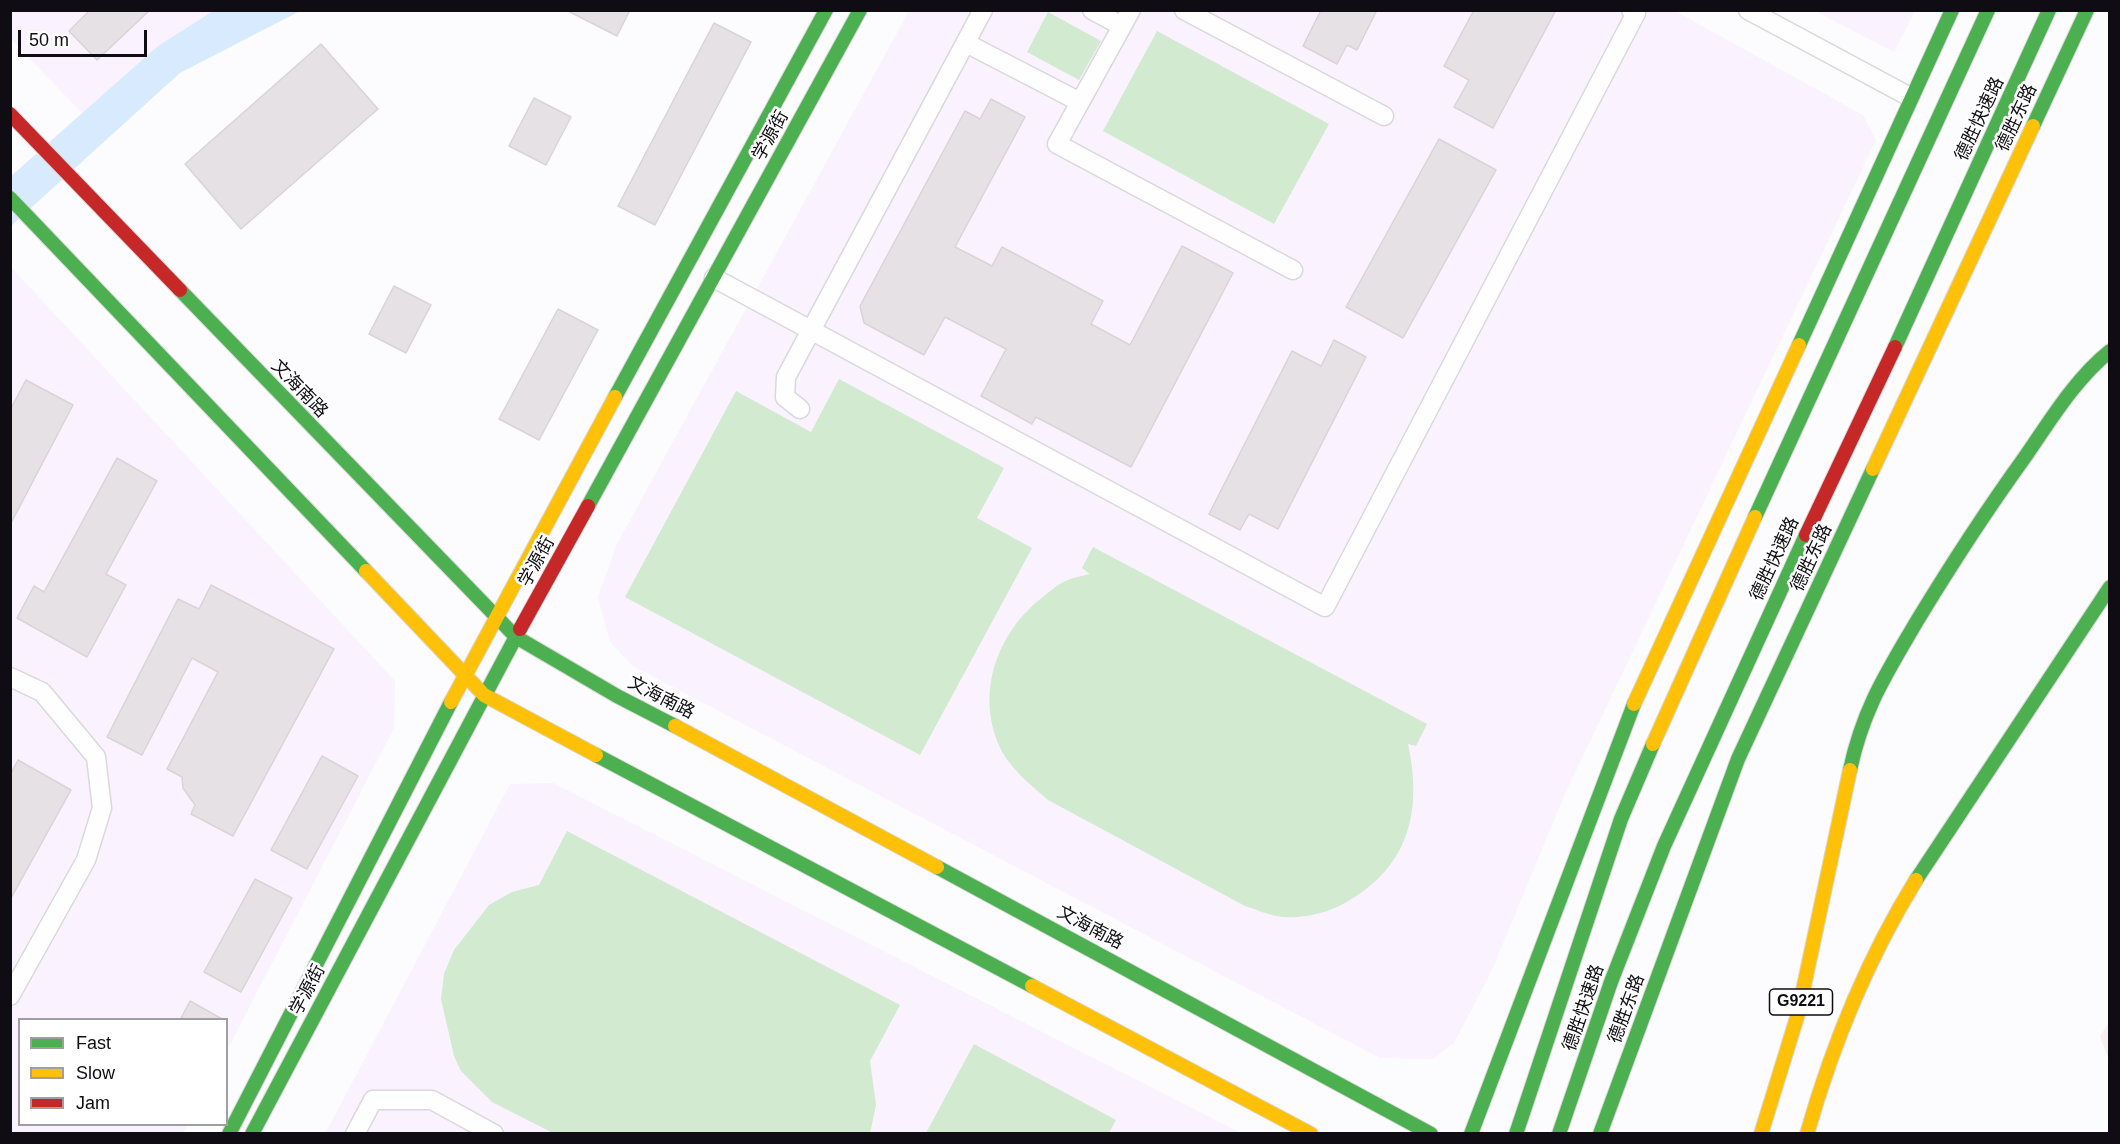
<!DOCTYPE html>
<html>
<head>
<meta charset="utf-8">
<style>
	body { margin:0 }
	#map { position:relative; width:2120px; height:1144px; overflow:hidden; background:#fcfbfd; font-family:Helvetica,sans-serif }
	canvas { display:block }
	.frame { position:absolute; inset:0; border:12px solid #0f0d13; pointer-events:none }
	.legend { position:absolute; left:18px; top:1018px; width:210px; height:108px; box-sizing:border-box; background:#fff; border:2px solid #9f9ea1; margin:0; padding:8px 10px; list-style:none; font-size:18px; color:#0f0d13 }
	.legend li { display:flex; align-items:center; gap:12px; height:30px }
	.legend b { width:30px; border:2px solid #9f9ea1 }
	.scale { position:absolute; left:18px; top:30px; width:129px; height:27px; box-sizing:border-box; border:3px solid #0f0d13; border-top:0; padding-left:8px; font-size:18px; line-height:21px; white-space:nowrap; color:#0f0d13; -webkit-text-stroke:4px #fff; paint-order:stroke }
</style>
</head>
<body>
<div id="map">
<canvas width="2120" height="1144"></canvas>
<div class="frame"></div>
<ul class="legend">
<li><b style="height:8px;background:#4caf50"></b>Fast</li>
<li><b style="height:8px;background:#ffc107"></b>Slow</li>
<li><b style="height:8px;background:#c62828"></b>Jam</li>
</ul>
<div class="scale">50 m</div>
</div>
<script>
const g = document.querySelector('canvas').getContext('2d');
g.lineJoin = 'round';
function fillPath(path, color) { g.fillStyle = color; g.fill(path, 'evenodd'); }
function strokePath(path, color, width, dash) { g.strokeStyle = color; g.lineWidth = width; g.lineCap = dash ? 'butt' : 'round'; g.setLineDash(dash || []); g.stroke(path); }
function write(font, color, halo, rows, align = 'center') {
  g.font = font + ' Helvetica,"Noto Sans SC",sans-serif'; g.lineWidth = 5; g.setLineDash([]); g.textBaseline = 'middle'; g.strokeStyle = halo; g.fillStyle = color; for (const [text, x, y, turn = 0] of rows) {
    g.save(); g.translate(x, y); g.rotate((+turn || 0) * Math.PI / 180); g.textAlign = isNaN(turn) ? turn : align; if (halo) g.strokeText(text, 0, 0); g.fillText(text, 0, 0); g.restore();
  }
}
const industrial = new Path2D(`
	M2109,1022V1060L2100,1037Z`);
const education = new Path2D(`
	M11,11H213L158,46L83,114L11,39Z
	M909,11H1675L1863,115L1876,140L1564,796L1492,970L1454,1043L1433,1059L1380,1058L633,666L610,642L598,597L617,544Z
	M1815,11H1915L1894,52Z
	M10,266L395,681L394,728L227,1050L226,1020H20V1124L188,1125L183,1133H11Z
	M553,783L1241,1133L325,1134L510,784Z`);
const green = new Path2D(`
	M1048,12L1101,41L1079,80L1027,52Z
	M1157,31L1329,124L1274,224L1103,131Z
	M839,379L1004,468L977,518L1032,548L920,755L625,597L736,391L811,432Z
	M1093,547L1427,724L1416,746L1408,744C1423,813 1408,869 1343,904C1324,914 1298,920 1276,916C1266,914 1255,909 1245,906L1048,800C1033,787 1017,774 1006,758C973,705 993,638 1038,601C1047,594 1057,584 1068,580C1075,577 1083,576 1090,574L1082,568Z
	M567,831L900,1005L870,1061L876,1105L870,1133H553L492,1102L461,1071L454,1056L441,999L444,974L454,950L489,905L512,892L539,885Z
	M974,1044L1116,1120L1109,1133H926Z`);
const water = new Path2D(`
	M213,11H300L180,73L11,226L10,177L158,46Z`);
const building = new Path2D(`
	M90,10H150L97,60L69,31Z
	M566,10H630L617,36Z
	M1321,10H1377L1357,50L1347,45L1337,64L1303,46Z
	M1474,10H1556L1493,128L1454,107L1469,80L1444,66Z
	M714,23L751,42L655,225L618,206Z
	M321,44L378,109L241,229L185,164Z
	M534,98L571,117L546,165L509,146Z
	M991,99L1025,117L955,247L992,266L1002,247L1103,301L1091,324L1130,345L1182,246L1233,273L1131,467L1036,417L1032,424L981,396L1006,349L945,317L924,355L864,323L860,306L965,111L980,119Z
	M1439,139L1496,170L1403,338L1346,307Z
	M394,286L431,305L406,353L369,334Z
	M558,309L598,330L539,440L499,419Z
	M1334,340L1366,357L1278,529L1249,514L1240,530L1209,514L1292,351L1321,366Z
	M26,380L73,405L10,525V410Z
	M117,458L157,481L106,574L126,585L87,657L17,618L34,586L44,592Z
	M211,585L334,649L233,836L191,814L195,805L183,788L182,777L167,769L218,672L192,658L142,755L107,737L178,599L199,609Z
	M322,756L358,776L307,869L271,850Z
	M18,760L71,790L10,900V775Z
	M255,879L292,898L241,992L204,972Z
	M190,1001L224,1020H180Z`);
const street = new Path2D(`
	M1092,10L1122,26
	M1131,10L1057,144L1293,270
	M1184,10L1384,116
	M1748,10L1910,97
	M966,43L1080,102
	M714,278L1325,607L1636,13L1631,10
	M800,409L785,397L786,377L983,10
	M10,677L42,692L96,757L102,808L86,860L10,996
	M355,1134L373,1100H432L494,1134`);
const fast = new Path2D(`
	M2033,126L2087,10
	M10,198L366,571
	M180,290L516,637L617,696L675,726
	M1799,345L1952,10
	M1895,347L2049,10
	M615,397L826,10
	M588,506L860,10
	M1755,517L1988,10
	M596,755L1032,986
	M1850,770C1863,709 1886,674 1917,621C1951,565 1986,511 2025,457C2050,421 2075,379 2110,351
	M937,867L1431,1134
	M1916,880L2110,587
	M229,1134L451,702
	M252,1134L520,629
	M1471,1134L1634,704
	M1516,1134L1621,819L1653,744
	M1559,1134L1611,982L1664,846L1806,535
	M1600,1134L1738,759L1873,469`);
const slow = new Path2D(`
	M1873,469L2033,126
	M366,571L484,695L596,755
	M451,702L615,397
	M1634,704L1799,345
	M675,726L937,867
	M1653,744L1755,517
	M1032,986L1311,1134
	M1761,1134L1798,1014L1850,770
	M1807,1134C1832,1046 1868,958 1916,880`);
const jam = new Path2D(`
	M10,114L180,290
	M1806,535L1895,347
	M520,629L588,506`);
const shields = [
	[1801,1002,63]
];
const shieldNames = [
	["G9221",1801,1002]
];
const streetNames = [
	["德胜东路",2017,118,-65],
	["德胜快速路",1980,119,-65],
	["学源街",771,136,-61],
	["文海南路",299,389,46],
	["德胜东路",1812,558,-65],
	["德胜快速路",1775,559,-65],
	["学源街",537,562,-61],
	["文海南路",661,698,27],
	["文海南路",1090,928,28],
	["学源街",308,990,-62],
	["德胜快速路",1584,1008,-71],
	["德胜东路",1627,1009,-70]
];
fillPath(industrial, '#f7eeed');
fillPath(education, '#faf2fe');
fillPath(green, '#d2ead0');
fillPath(water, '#d7eafe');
fillPath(building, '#e5e1e4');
strokePath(building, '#d9d4d7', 1.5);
strokePath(street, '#d9d8db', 21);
strokePath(fast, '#d9d8db', 16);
strokePath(slow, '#d9d8db', 16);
strokePath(jam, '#d9d8db', 16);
strokePath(street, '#fffeff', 18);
strokePath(fast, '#4caf50', 14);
strokePath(slow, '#ffc107', 14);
strokePath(jam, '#c62828', 14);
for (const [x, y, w] of shields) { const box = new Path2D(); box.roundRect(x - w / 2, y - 13, w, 26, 4.5); g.fillStyle = '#fff'; g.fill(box); strokePath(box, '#0f0d13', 1.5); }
write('bold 16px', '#0f0d13', null, shieldNames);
write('18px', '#0f0d13', '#fff', streetNames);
</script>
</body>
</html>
